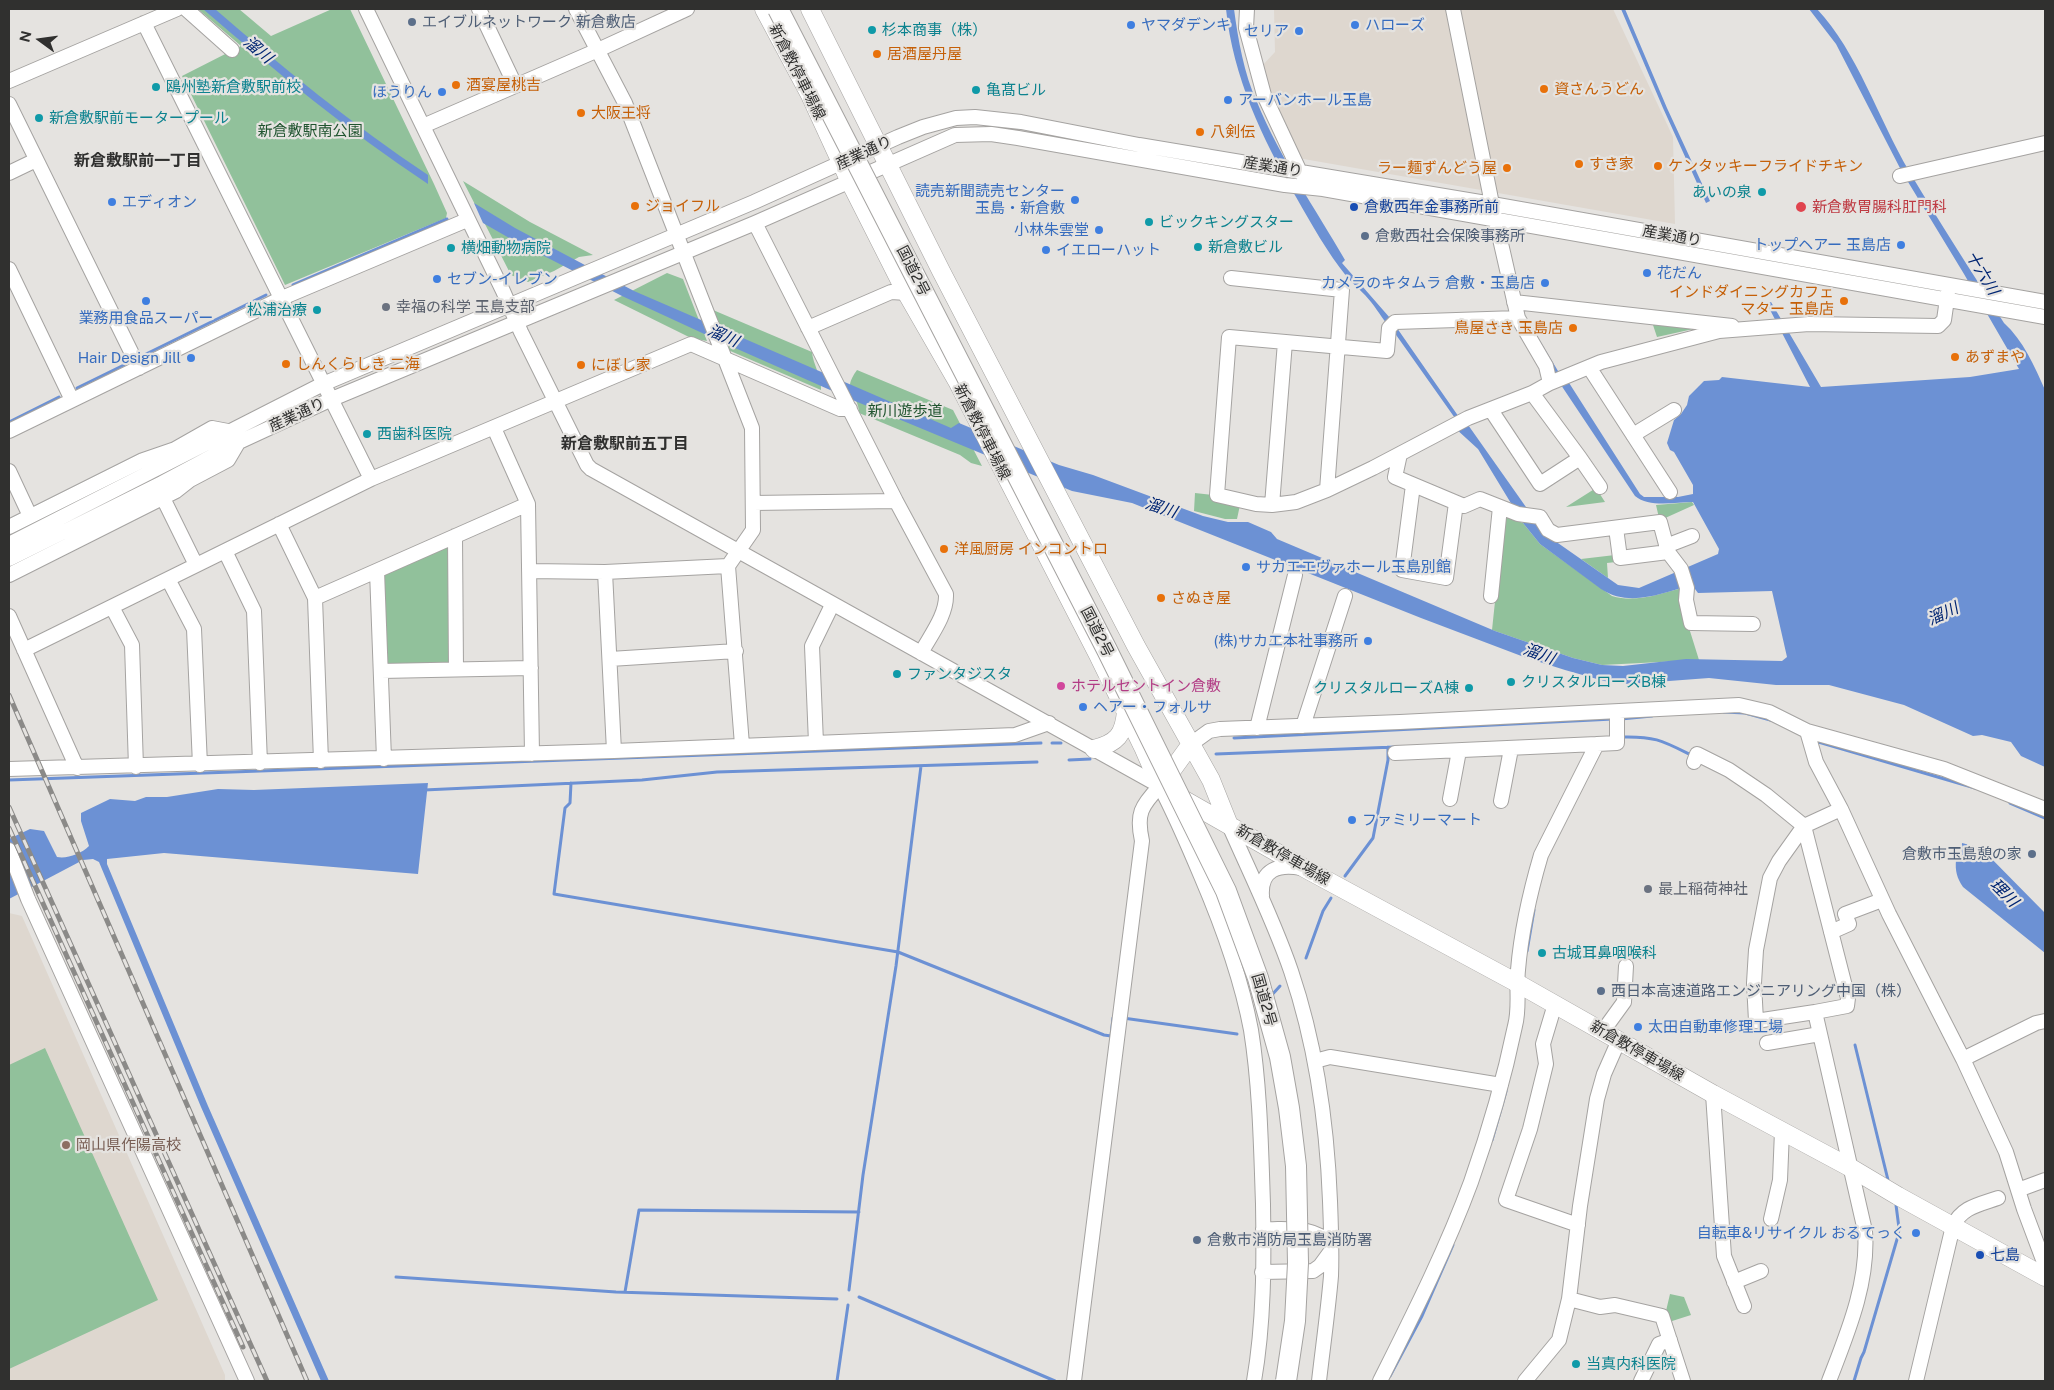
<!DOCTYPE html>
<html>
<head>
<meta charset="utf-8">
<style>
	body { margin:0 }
	#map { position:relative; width:2054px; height:1390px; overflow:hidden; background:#e5e3e0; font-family:"Public Sans",sans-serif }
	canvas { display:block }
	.frame { position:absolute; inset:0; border:10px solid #30302f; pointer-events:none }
	.north { position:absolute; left:15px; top:15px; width:50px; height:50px; -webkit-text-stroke:4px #e5e3e0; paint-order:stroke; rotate:284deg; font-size:14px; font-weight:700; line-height:20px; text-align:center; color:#30302f }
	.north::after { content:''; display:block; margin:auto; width:18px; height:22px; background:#30302f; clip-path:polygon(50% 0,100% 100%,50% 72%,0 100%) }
</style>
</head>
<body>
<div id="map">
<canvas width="2054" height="1390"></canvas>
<div class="frame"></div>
<div class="north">N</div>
</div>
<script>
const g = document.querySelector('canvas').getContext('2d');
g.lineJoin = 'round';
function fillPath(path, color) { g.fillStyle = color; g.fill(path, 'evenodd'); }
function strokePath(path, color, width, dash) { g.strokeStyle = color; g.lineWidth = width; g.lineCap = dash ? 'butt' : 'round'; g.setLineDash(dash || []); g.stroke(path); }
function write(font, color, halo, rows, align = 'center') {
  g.font = font + ' "Public Sans","Noto Sans JP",sans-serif'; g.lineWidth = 4.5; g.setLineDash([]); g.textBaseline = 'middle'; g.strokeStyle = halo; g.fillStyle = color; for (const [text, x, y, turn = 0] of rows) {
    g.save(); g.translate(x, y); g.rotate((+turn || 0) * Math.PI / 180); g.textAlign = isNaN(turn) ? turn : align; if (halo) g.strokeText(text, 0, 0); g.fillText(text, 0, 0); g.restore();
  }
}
const built = new Path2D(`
	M1274,9H1613L1673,137L1675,224L1298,158L1261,67L1275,52Z
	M9,913L22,916L225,1375V1381H9Z`);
const green = new Path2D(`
	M198,9H239L271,36L332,9H350L434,184L447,213L446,218L285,285L182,76L241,46Z
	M463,181L530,222L593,255L579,257L554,271L528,282L511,275Z
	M667,273L683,279L707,341L691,338L614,300Z
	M713,310L812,352C813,365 822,376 821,390L728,350Z
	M1652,322L1707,326L1657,337Z
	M857,370L953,410L982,466L971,463L960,455L859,413C859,393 840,393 857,370Z
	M1596,488L1605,502L1566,507Z
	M1195,493L1213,495L1240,505L1237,519H1225L1194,511Z
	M1692,502L1694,505L1663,519L1659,518L1656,505Z
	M1504,516L1523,523L1540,544L1612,596C1636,603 1659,594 1682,588L1680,599L1699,660L1602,665L1573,658L1492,630Z
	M452,542L453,667L383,669L380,574Z
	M1615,555L1616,562L1607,563L1608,578L1581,559Z
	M45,1048L158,1300L9,1369V1065Z
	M1670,1294L1684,1297L1691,1315L1669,1322L1666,1311Z`);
const water = new Path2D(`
	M203,9H215C283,68 353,125 428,175V184C348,131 275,71 203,9Z
	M1226,9H1234C1238,39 1244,74 1257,102C1280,158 1315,208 1345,260L1342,263L1390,318L1461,420L1466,422L1545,534L1618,585L1639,588L1718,554L1719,549L1693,502C1676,502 1649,508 1635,496L1559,382L1555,372L1524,325V320L1527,319L1558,371L1564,375L1640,494L1644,497H1678L1693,494V485L1674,452L1670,450L1667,443L1674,420L1681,414L1687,405L1689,396L1704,381L1719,380L1722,377L1810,387L1767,304L1771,302L1821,387L1970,377L2019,369L1964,274L1902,172L1836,44L1809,9H1817C1857,51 1879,120 1909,171C1939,222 1972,272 2004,323C2023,340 2035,367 2045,390V767L2021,756L2011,742L1982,735L1973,736L1904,705L1829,685H1776L1709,678L1629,684L1604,681L1565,670L1524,657L1421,618L1132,503L1072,491L855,401L726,344L622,296L511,239L483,223L474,203L515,228L634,291L951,428L959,423L1059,465L1093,475L1203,516L1228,522H1248L1271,532L1277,539L1495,631L1573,658L1602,665L1623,666L1686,659L1782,661L1787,657L1772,591L1698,593L1692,585C1661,593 1630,608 1601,589L1540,544L1523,523L1478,449L1455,428L1457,421L1394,332C1385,323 1379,312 1371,302C1364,293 1355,286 1347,277C1327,252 1312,225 1296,197C1262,138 1233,77 1226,9Z
	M1621,9H1625L1667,108L1710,201L1706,203L1663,108Z
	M428,783L418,874L164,853L107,859V864L208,1106L329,1381H321L201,1107L99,862L93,859L83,860L9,899V839L30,829L44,831L57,857C67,859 81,854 89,846L81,821V813L110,799L135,801L146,797H167L218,789L254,790Z
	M1962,843L1981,848L2045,913V953L1963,887C1957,878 1955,871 1956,860H1961Z`);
const stream = new Path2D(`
	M293,285L447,219
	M144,355L266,295
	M77,388L126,364
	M9,422L59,397
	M1724,712L1745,713L1774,721
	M1621,719L1652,716
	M1621,737C1656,736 1663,741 1693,756
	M1234,738L1613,719
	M1815,741L1975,788
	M1052,743H1061
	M1216,754L1395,747
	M1069,760L1090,759
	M9,780L1041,743
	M571,783L570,803L565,808L554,894L898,952L1104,1035L1111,1036L1113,1018H1117
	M424,790L642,780L717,772L1037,762
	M2010,803L2045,818
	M1345,876L1373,838L1388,760V747
	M1527,951L1534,910
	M1306,958L1323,911L1331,898
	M1270,997L1280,986
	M1123,1018L1237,1034
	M1855,1045L1888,1180
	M1492,1140L1506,1091
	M396,1277L616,1292L837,1299
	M849,1290L863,1175L896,966L921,766
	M625,1292L639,1210L859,1212
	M859,1297L1055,1381
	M1390,1376L1422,1316L1453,1245
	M837,1381L848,1305
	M1854,1381L1861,1358L1864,1352L1898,1236L1899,1228L1896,1205`);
const minor = new Path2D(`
	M186,9L232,50
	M366,9L503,291L521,332L587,465L591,469L1160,786C1175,815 1188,845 1201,876C1222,925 1241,977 1251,1030C1260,1087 1261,1146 1263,1204C1264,1263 1264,1323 1254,1381
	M479,9L515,85
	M576,9L625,103L752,428L753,530L728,566L742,745
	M1247,9L1246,28L1264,95L1300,172L1304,176
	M1453,9L1492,204L1518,318L1546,366L1550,383
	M144,23L371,479
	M9,81L177,9
	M9,104L139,368
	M423,126L598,50L687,9
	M9,173L36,160
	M1900,176L2045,143
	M755,223L896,501L946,594C947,615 930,636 921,653
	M9,269L72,400
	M1231,278L1342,290L1327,490
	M1514,302L1732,326
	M808,328L891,292L907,293
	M1285,342L1272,505L1296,502L1327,490L1373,468L1468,418L1532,393L1550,383L1601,362L1719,331L1809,324L1938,326L1944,320L1948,292
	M1589,367L1670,492
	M1491,410L1540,484L1580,458L1532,393
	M494,428L528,504L532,754
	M9,431L282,298L467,220
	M1633,435L1674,410
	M1400,454L1395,477L1464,506L1480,499L1518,514L1540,517L1548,530L1557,535L1660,522L1668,552L1681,569L1687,588L1686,600L1691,623L1753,624
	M1580,458L1600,487
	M9,471L30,516
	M1413,485L1402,570L1446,578L1456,503
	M163,498L196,565
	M753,503L896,501
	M1272,505L1256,504L1217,495L1229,337L1387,351L1389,328L1395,322L1518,318
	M279,524L315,598L321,761
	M9,527L143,460L175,449L212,428L233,432
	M1616,528L1620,558L1668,552
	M455,536L456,669
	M9,544L323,384L754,202L898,137L923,127L956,118L975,117L1021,122L1139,145L1492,204L2045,302
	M1666,546L1692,536
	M225,551L254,611L260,763
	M9,559L162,483L239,442L332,399L755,223L955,135L991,134L1018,138L1285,185L1323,189L2045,317
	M377,571L384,759
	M529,571L605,572L728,566
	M605,572L614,751
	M9,575L176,491L190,480L228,460L238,443
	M168,579L194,629L200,765
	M1491,596L1500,507
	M315,598L528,504
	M112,607L132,645L136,767
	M9,616L77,768
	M24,650L371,479L691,344L840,409H850
	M610,659L736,651
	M381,671L531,668
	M1303,726L1345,596
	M1257,728L1295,575
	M1807,731L1816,762L1841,809L1889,914L1963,1059L2006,1152L2024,1209L2045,1265
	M816,743L812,646L832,605
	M1191,744L1209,731L1220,729L1400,722L1739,705L1769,712L1807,731L1944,769L2045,809
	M1395,753L1597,744
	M1694,762L1697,754L1729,770L1766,795L1804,826L1848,998L1847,1006L1815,1012
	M9,769L614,751L1015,735L1049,723
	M1450,799L1459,751
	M1501,801L1511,749
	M1229,825C1250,873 1274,921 1291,971C1316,1045 1327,1123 1330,1201C1331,1226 1332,1251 1331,1276C1328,1311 1323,1346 1319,1381
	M9,850L28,899L247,1381
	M1262,896C1260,869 1279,864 1301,868
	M1831,932L1849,924L1845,914L1882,900
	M1555,1004L1543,1044L1546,1064L1530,1129L1506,1200L1578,1225
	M1603,1031L1624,1002L1626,966
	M1767,1043L1820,1034
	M1963,1059L2036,1023L2045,1021
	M1315,1061L1330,1057L1501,1085
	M1713,1094L1724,1256L1744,1306
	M2018,1190L2045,1180
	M1771,1219L1780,1180L1782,1131
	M1263,1229C1288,1230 1312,1225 1331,1244
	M1262,1272L1313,1271L1320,1266L1331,1251
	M1734,1282L1761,1271
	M1569,1299L1600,1307L1615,1305L1662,1316L1683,1381
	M1074,1381L1142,841C1136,814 1141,806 1160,786
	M1380,1381C1412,1317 1446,1250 1471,1182C1489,1131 1504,1079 1515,1026C1520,1008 1516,988 1518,970C1521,934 1531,889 1541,855L1597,744L1617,743V712
	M1525,1381L1559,1340L1569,1299L1580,1206L1597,1099L1604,1074L1619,1040
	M1641,1381L1659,1344L1670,1340
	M1829,1381C1847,1334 1869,1283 1865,1231L1815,1012L1756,1021L1754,983L1756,950L1770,878L1779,861L1804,826L1841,809
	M1916,1381L1953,1226C1962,1207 1978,1205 1998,1198`);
const major = new Path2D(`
	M764,9L810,95L850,182L903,287L957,381L1098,655L1143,747L1160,786L1304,868L1517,983L1713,1094L1851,1168L1898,1196L2045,1277
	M810,9L941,271L1136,646L1211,780L1229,825
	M1094,749C1117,743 1124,735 1126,711
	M1162,784L1191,744`);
const rail = new Path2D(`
	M9,695L307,1381
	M9,807L267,1381
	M9,828L243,1347`);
const highwayBridge = new Path2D(`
	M778,9L1107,650L1226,891L1258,978L1280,1057L1289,1108L1296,1166L1298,1263L1295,1321L1286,1381`);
const markers = [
	[412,22,5,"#5c6f8a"],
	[1131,25,5,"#3f7fe0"],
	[1355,25,5,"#3f7fe0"],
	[872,30,5,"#0f9aa8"],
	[1299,31,5,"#3f7fe0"],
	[877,54,5,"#e8710a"],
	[456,85,5,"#e8710a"],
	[156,87,5,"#0f9aa8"],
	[1544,89,5,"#e8710a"],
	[976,90,5,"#0f9aa8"],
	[442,92,5,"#3f7fe0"],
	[1228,100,5,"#3f7fe0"],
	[581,113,5,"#e8710a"],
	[39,118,5,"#0f9aa8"],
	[1200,132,5,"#e8710a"],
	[1579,164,5,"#e8710a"],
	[1658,166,5,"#e8710a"],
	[1507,168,5,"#e8710a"],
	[1762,192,5,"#0f9aa8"],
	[1075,200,5,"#3f7fe0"],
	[112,202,5,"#3f7fe0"],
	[635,206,5,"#e8710a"],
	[1354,207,5,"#1a4fb4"],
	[1801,207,6,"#e0444e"],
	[1149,222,5,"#0f9aa8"],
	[1099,230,5,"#3f7fe0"],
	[1365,236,5,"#5c6f8a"],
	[1901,245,5,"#3f7fe0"],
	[1198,247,5,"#0f9aa8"],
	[451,248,5,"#0f9aa8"],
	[1046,250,5,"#3f7fe0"],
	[1647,273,5,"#3f7fe0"],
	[437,279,5,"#3f7fe0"],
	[1545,283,5,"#3f7fe0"],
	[146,301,5,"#3f7fe0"],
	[1844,301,5,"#e8710a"],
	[386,307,5,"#6b7280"],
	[317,310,5,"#0f9aa8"],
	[1573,328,5,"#e8710a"],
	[1955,357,5,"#e8710a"],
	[191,358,5,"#3f7fe0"],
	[286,364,5,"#e8710a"],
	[581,365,5,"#e8710a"],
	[367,434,5,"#0f9aa8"],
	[944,549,5,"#e8710a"],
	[1246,567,5,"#3f7fe0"],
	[1161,598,5,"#e8710a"],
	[1368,641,5,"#3f7fe0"],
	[897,674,5,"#0f9aa8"],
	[1511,682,5,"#0f9aa8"],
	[1061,686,5,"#d1479c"],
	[1469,688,5,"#0f9aa8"],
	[1083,707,5,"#3f7fe0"],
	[1352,820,5,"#3f7fe0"],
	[2032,854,5,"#5c6f8a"],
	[1648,889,5,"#6b7280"],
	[1542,953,5,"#0f9aa8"],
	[1601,991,5,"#5c6f8a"],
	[1638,1027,5,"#3f7fe0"],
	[66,1145,5,"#8d6e63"],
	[1916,1233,5,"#3f7fe0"],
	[1197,1240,5,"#5c6f8a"],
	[1980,1255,5,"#1a4fb4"],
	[1576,1364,5,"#0f9aa8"]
];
const serviceNames = [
	["エイブルネットワーク 新倉敷店",422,22],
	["倉敷西社会保険事務所",1375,236],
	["倉敷市玉島憩の家",2022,854,"right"],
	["西日本高速道路エンジニアリング中国（株）",1611,991],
	["倉敷市消防局玉島消防署",1207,1240]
];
const shopNames = [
	["ヤマダデンキ",1141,25],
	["ハローズ",1365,25],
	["セリア",1289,31,"right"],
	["ほうりん",432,92,"right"],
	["アーバンホール玉島",1238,100],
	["読売新聞読売センター",1065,191,"right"],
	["玉島・新倉敷",1065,208,"right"],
	["エディオン",122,202],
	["小林朱雲堂",1089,230,"right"],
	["トップヘアー 玉島店",1891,245,"right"],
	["イエローハット",1056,250],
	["花だん",1657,273],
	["セブン-イレブン",447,279],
	["カメラのキタムラ 倉敷・玉島店",1535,283,"right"],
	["業務用食品スーパー",146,318,"center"],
	["Hair Design Jill",181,358,"right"],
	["サカエエヴァホール玉島別館",1256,567],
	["(株)サカエ本社事務所",1358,641,"right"],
	["ヘアー・フォルサ",1093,707],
	["ファミリーマート",1362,820],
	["太田自動車修理工場",1648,1027],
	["自転車&リサイクル おるてっく",1906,1233,"right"]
];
const cultureNames = [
	["杉本商事（株）",882,30],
	["鴎州塾新倉敷駅前校",166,87],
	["亀髙ビル",986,90],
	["新倉敷駅前モータープール",49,118],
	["あいの泉",1752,192,"right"],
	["ビックキングスター",1159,222],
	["新倉敷ビル",1208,247],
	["横畑動物病院",461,248],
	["松浦治療",307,310,"right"],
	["西歯科医院",377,434],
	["ファンタジスタ",907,674],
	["クリスタルローズB棟",1521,682],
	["クリスタルローズA棟",1459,688,"right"],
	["古城耳鼻咽喉科",1552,953],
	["当真内科医院",1586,1364]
];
const foodNames = [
	["居酒屋丹屋",887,54],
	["酒宴屋桃吉",466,85],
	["資さんうどん",1554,89],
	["大阪王将",591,113],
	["八剣伝",1210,132],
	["すき家",1589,164],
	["ケンタッキーフライドチキン",1668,166],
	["ラー麺ずんどう屋",1497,168,"right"],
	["ジョイフル",645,206],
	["インドダイニングカフェ",1834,292,"right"],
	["マター 玉島店",1834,309,"right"],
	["鳥屋さき 玉島店",1563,328,"right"],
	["あずまや",1965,357],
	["しんくらしき 二海",296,364],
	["にぼし家",591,365],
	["洋風厨房 インコントロ",954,549],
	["さぬき屋",1171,598]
];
const streetNames = [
	["新倉敷停車場線",797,72,63],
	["産業通り",864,153,-25],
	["産業通り",1273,167,9],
	["産業通り",1672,236,10],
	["国道2号",913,271,63],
	["産業通り",297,415,-25],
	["新倉敷停車場線",982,432,63],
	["国道2号",1097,632,63],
	["新倉敷停車場線",1283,855,30],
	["国道2号",1264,1000,74],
	["新倉敷停車場線",1637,1051,30]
];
const parkNames = [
	["新倉敷駅南公園",310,131],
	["新川遊歩道",905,411]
];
const transitNames = [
	["倉敷西年金事務所前",1364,207],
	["七島",1990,1255]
];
const healthNames = [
	["新倉敷胃腸科肛門科",1812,207]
];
const worshipNames = [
	["幸福の科学 玉島支部",396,307],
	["最上稲荷神社",1658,889]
];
const hotelNames = [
	["ホテルセントイン倉敷",1071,686]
];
const educationNames = [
	["岡山県作陽高校",76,1145]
];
const waterNames = [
	["溜川",258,50,40],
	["十六川",1982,273,59],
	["溜川",723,336,24],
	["溜川",1161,508,18],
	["溜川",1943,614,-25],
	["溜川",1539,654,20],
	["理川",2004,893,45]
];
const neighbourhoodNames = [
	["新倉敷駅前一丁目",138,161],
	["新倉敷駅前五丁目",625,444]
];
fillPath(built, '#ded7cf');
fillPath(green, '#91c19b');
fillPath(water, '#6c91d4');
strokePath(stream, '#6c91d4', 3);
strokePath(minor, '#a5a3a1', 16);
strokePath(major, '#a5a3a1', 19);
strokePath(minor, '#fff', 14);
strokePath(major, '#fff', 18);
strokePath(rail, '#8b8a88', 5);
strokePath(rail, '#e5e3e0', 3, [9]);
strokePath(highwayBridge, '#a5a3a1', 22, []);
strokePath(highwayBridge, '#fff', 20);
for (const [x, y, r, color] of markers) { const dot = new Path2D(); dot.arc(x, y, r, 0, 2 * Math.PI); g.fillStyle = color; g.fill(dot); strokePath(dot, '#e5e3e0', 2); }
write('15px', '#4e5e75', '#e5e3e0', serviceNames, 'left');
write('15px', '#366cbe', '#e5e3e0', shopNames, 'left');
write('15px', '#0d838f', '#e5e3e0', cultureNames, 'left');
write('15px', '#c56008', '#e5e3e0', foodNames, 'left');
write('15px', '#30302f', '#e5e3e0', streetNames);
write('15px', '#20542f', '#e5e3e0', parkNames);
write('15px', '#164399', '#e5e3e0', transitNames, 'left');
write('15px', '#be3a42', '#e5e3e0', healthNames, 'left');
write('15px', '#5b616d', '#e5e3e0', worshipNames, 'left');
write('15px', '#b23c85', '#e5e3e0', hotelNames, 'left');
write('15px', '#785e54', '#e5e3e0', educationNames, 'left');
write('italic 16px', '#002572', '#e5e3e0', waterNames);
write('bold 16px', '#30302f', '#e5e3e0', neighbourhoodNames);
</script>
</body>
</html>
